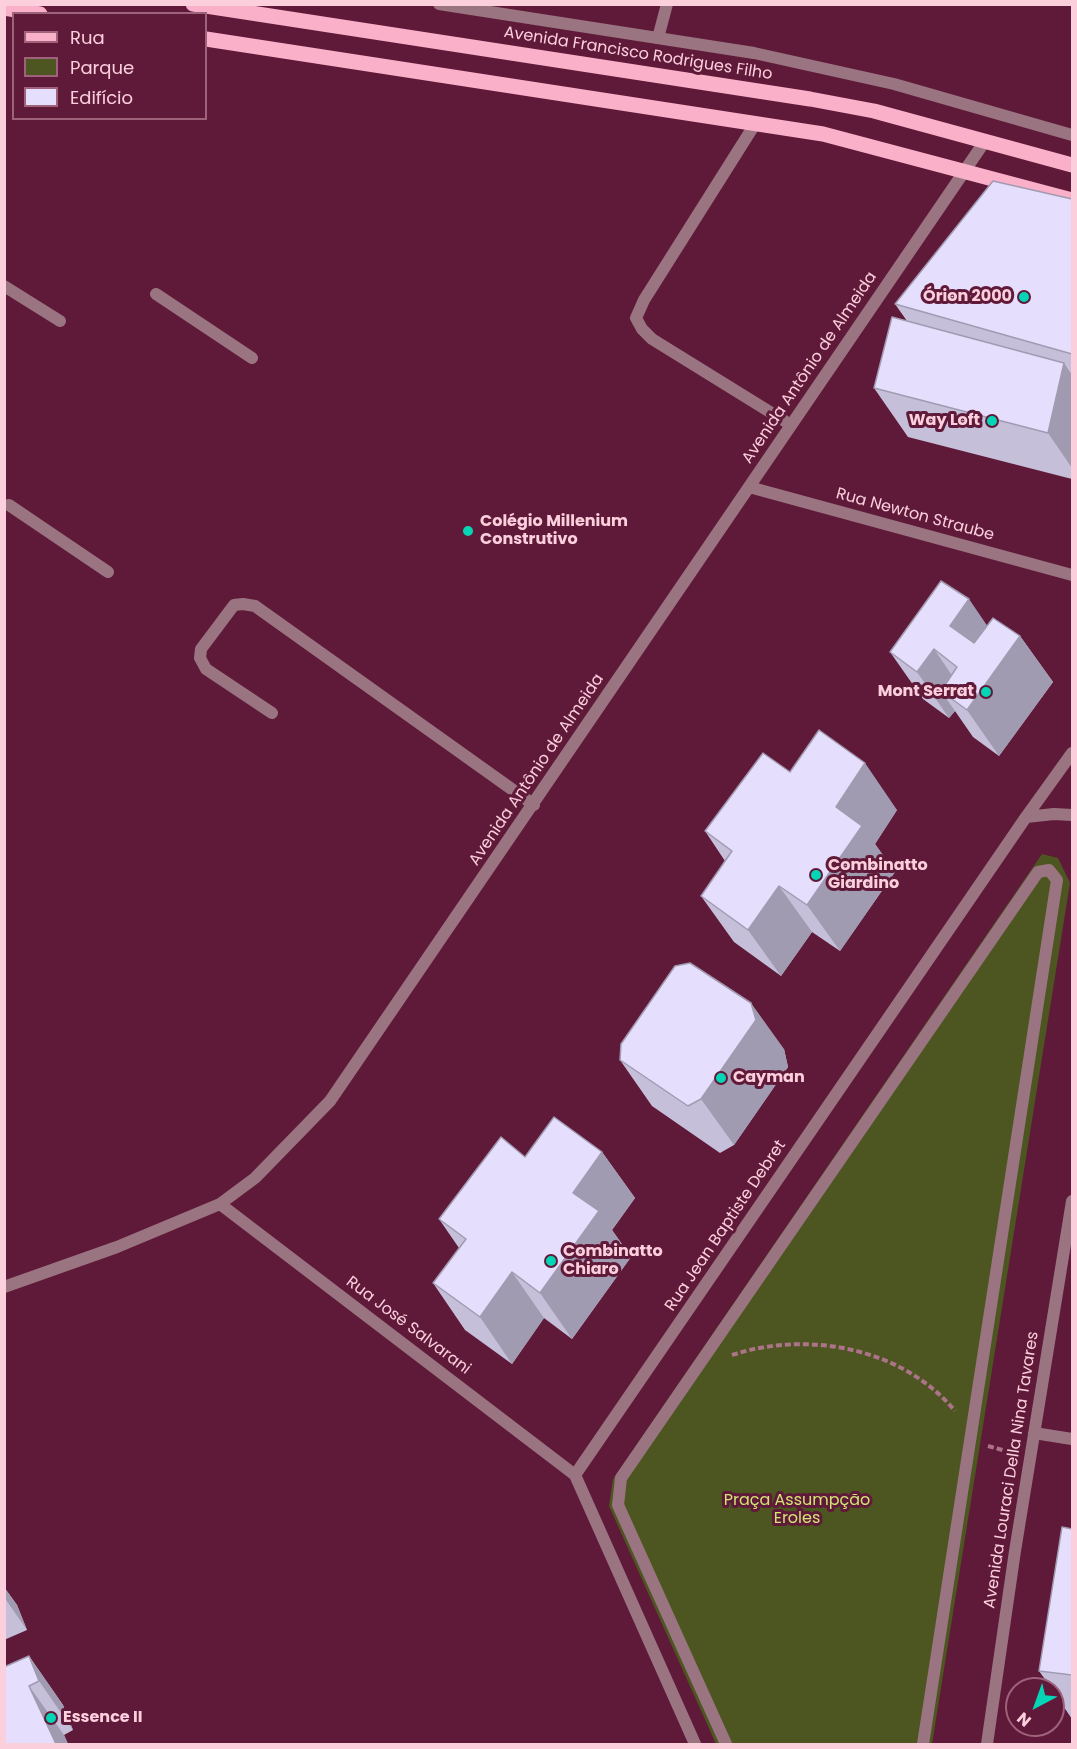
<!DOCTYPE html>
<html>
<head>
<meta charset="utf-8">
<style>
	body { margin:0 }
	#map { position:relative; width:1077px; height:1749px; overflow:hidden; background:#601a39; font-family:Poppins,sans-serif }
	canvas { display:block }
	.frame { position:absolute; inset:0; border:6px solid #fccfdd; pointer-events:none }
	.legend { position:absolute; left:12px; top:12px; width:195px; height:108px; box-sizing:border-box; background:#601a39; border:2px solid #9e627b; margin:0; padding:8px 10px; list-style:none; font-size:18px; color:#fccfdd }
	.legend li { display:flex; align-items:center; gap:12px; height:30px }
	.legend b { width:30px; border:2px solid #9e627b }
	.north { position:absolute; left:1005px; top:1677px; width:60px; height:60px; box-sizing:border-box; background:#601a39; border:2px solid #9e627b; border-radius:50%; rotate:221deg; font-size:16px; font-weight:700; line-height:24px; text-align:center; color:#fccfdd }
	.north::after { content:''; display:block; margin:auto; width:21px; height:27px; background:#04d5b6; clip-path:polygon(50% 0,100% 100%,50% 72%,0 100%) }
</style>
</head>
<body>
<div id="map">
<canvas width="1077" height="1749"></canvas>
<div class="frame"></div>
<ul class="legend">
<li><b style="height:8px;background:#fab0c9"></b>Rua</li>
<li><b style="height:16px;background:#4d5621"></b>Parque</li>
<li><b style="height:16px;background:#e6defd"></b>Edifício</li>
</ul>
<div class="north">N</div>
</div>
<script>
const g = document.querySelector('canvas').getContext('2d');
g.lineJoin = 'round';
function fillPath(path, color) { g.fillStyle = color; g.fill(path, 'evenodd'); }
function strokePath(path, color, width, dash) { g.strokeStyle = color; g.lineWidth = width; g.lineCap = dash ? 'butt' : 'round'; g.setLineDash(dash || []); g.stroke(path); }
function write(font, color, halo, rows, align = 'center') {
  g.font = font + ' Poppins,sans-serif'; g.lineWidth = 6; g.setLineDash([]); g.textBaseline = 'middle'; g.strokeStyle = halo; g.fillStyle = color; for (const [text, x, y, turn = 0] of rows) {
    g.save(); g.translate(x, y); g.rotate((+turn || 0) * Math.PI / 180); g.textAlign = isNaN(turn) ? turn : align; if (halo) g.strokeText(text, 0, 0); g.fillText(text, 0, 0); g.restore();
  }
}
const green = new Path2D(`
	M1042,854L1058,858L1070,883L932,1744H716L609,1506L613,1479Z`);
const path = new Path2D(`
	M732,1355C808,1330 903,1348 955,1411
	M988,1446L1013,1453`);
const lane = new Path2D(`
	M658,38L667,4
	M755,124L644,300L636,318L642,329L652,339L791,425
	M4,286L60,321
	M156,294L252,358
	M9,505L108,572
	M272,713L206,669L200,658L201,649L234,605L243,604L255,606L534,805`);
const street = new Path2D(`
	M439,4L754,53L894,84L1072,135
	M749,487L1072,575
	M1026,817L1054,814L1072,815
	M220,1204L575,1475
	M4,1287L117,1247L220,1204L255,1178L330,1101L985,141
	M1034,1433L1072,1439
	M695,1744L575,1475L1026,817L1072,753
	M726,1744L618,1505L621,1478L1038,872L1049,870L1057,880L923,1744
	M987,1744L1015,1551L1072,1201`);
const primary = new Path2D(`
	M193,4L810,99L874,111L1072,165
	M4,8L40,14
	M206,39L823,134L1072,200`);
const wall = new Path2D(`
	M1072,199V479L908,437L874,388L907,321L895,304Z
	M987,626L1020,636L1053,682L999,756L973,737L955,711L949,718L923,699L890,652Z
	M790,772L897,810L875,844L895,872L840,951L812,932L781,976L734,942L701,896L725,861L705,831Z
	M784,1049L788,1067L734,1145L720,1153L652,1106L620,1060Z
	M602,1152L635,1198L612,1230L631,1257L572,1339L544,1318L512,1364L465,1330L433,1283L459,1248L439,1219L525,1157Z
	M1072,1529V1719L1053,1691V1689H1052L1039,1671Z
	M4,1587L17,1605L27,1630L4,1640Z
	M29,1656L63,1705L73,1730L64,1735L68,1744H4Z`);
const shadedWall = new Path2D(`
	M1064,363L1072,375V468L1048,433Z
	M969,599L1001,646L982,672L950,626Z
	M1020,636L1053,682L999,756L967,710Z
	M934,649L966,696L941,691L955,711L949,718L917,672Z
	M865,763L897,810L875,844L895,872L840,951L807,905L836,807Z
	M779,886L812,932L781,976L748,930Z
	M751,1003L784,1049L788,1067L734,1145L701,1099Z
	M602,1152L635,1198L612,1230L631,1257L572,1339L540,1293L573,1193Z
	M512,1272L544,1318L512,1364L480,1317Z
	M4,1587L17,1605L27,1630L4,1597Z
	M29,1656L63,1705L73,1730L39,1681Z
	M29,1686L64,1735L68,1744H56Z`);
const building = new Path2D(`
	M993,181L1072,199V354L895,304Z
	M892,317L1064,363L1048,433L874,388Z
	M941,581L969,599L950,626L974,643L993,618L1020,636L967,710L941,691L957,667L934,649L917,672L890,652Z
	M819,730L865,763L836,807L862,826L807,905L779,886L748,930L701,896L732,851L705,831L763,753L790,772Z
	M690,963L751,1003L756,1020L701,1099L688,1106L620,1060L621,1044L675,966Z
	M554,1117L602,1152L573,1193L599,1211L540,1293L512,1272L480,1317L433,1283L466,1239L439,1219L501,1137L525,1157Z
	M1062,1527L1072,1529V1675L1039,1671Z
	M29,1656L39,1681L29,1686L56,1744H4V1667Z`);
const markers = [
	[1024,297,6,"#04d5b6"],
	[992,421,6,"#04d5b6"],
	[468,531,6,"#04d5b6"],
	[986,692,6,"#04d5b6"],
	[816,875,6,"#04d5b6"],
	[721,1078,6,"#04d5b6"],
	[551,1261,6,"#04d5b6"],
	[51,1718,6,"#04d5b6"]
];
const streetNames = [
	["Avenida Francisco Rodrigues Filho",638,54,9],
	["Avenida Antônio de Almeida",810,368,-56],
	["Rua Newton Straube",915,515,15],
	["Avenida Antônio de Almeida",537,770,-56],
	["Rua Jean Baptiste Debret",726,1226,-56],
	["Rua José Salvarani",408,1326,37],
	["Avenida Louraci Della Nina Tavares",1012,1470,-81]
];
const poiNames = [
	["Órion 2000",1012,297,"right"],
	["Way Loft",980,421,"right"],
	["Colégio Millenium",480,522],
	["Construtivo",480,540],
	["Mont Serrat",974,692,"right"],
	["Combinatto",828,866],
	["Giardino",828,884],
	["Cayman",733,1078],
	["Combinatto",563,1252],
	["Chiaro",563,1270],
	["Essence II",63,1718]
];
const parkNames = [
	["Praça Assumpção",797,1501],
	["Eroles",797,1519]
];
fillPath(green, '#4d5621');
strokePath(path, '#ac7389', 4, [6, 3]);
strokePath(lane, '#9a7581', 12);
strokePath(street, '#9a7581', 12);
strokePath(primary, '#fab0c9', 15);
fillPath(wall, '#c6bfda');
fillPath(shadedWall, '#a19bb1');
fillPath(building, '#e6defd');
strokePath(building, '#a19bb1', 1.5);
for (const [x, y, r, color] of markers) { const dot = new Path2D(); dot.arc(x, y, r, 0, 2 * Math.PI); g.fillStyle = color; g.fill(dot); strokePath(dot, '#601a39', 2); }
write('16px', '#fccfdd', '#601a39', streetNames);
write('bold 16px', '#fccfdd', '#601a39', poiNames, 'left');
write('16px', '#d0e374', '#601a39', parkNames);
</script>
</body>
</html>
